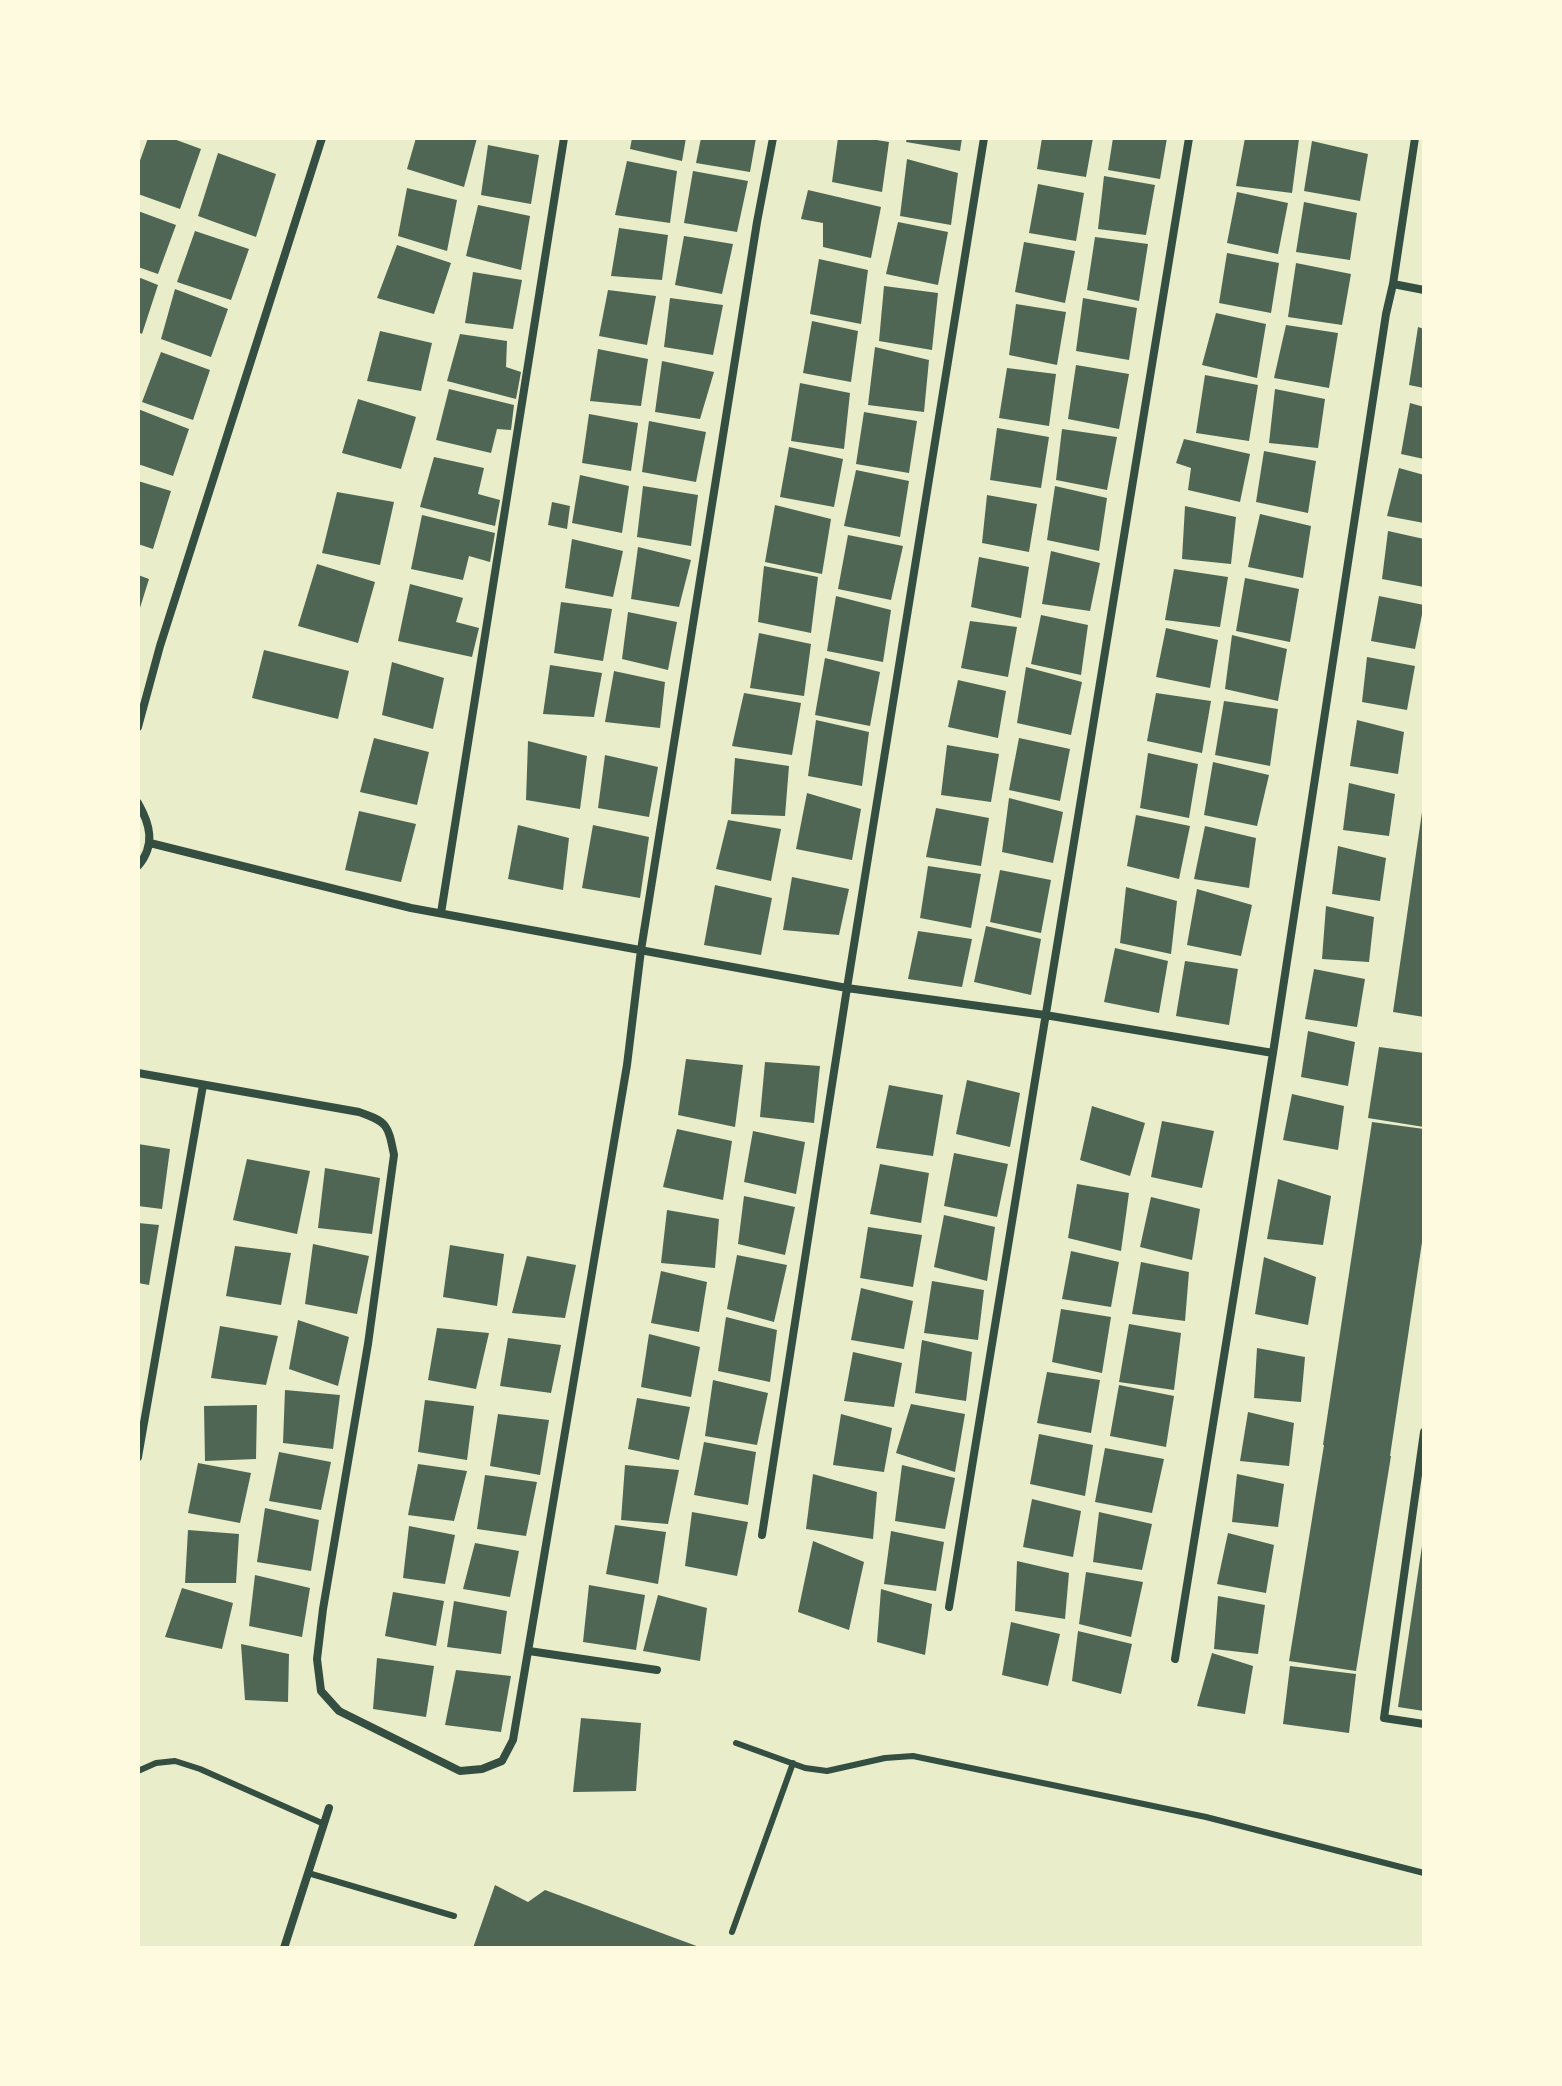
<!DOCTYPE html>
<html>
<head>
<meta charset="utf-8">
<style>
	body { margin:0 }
	#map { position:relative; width:1562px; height:2086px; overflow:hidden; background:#e9edc9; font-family:"Fira Sans Condensed",sans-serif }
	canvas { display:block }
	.frame { position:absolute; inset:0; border:140px solid #fefae0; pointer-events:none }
</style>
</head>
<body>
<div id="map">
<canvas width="1562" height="2086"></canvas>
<div class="frame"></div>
</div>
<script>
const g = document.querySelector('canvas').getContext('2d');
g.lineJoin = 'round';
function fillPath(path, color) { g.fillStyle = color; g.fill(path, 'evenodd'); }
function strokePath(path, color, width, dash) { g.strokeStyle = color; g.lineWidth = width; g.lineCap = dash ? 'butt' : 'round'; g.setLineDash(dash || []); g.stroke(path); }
const building = new Path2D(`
	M148,138H171L201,149L180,209L138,194V166Z
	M416,138H477L464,187L407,169Z
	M632,138H686L682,161L630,149Z
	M701,138H756L750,172L696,163Z
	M838,138H864L889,142L882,192L832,182Z
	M907,138H962L960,151L906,142Z
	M1042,138H1093L1086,177L1037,169Z
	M1113,138H1167L1160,179L1108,170Z
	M1245,138L1299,139L1292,193L1236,186Z
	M1312,141L1368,154L1360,201L1304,191Z
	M488,145L539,155L531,204L481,195Z
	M218,153L276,174L256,237L198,216Z
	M907,159L958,173L951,225L900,216Z
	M627,161L677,171L670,223L615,215Z
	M693,171L748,181L737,232L684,223Z
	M1104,176L1155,185L1146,235L1098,229Z
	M1038,184L1084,193L1076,241L1029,233Z
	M407,188L457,200L447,251L398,236Z
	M808,190L881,207L871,258L823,247V223L801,219Z
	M1237,192L1288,203L1278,254L1227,243Z
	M1304,202L1357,213L1350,260L1296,252Z
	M478,205L530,216L521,270L466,256Z
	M138,211L176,225L158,274L138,267Z
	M898,222L948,232L938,285L886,274Z
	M619,228L668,235L662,280L611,276Z
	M195,231L249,249L231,300L177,282Z
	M684,236L733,244L722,294L675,285Z
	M1095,237L1148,244L1139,301L1087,290Z
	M1024,242L1075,251L1065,303L1015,292Z
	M397,245L451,263L434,314L377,298Z
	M1227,253L1279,263L1271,313L1219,303Z
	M819,259L868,270L861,324L810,314Z
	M1296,263L1351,274L1342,325L1288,317Z
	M473,272L522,280L513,329L465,323Z
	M138,277L158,285L142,334L138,332Z
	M884,286L938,293L932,350L879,341Z
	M175,289L228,309L211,357L161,339Z
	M608,290L656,296L647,345L599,336Z
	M670,298L723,305L713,355L664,347Z
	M1083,298L1137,308L1129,360L1076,351Z
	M1016,304L1066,312L1057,365L1009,355Z
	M1216,313L1266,324L1257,378L1202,365Z
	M812,321L858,331L851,382L803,373Z
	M1286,325L1338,333L1329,388L1274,378Z
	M1418,327L1424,329V388L1409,385Z
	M380,331L432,343L421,391L367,381Z
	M460,334L507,341L506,367L521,372L516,399L447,381Z
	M875,347L929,360L924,412L868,405Z
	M598,349L648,359L641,406L590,401Z
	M161,352L210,370L193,420L142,402Z
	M662,361L714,372L700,419L655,412Z
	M1076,365L1129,374L1119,429L1068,419Z
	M1007,368L1056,374L1049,426L999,418Z
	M1205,375L1258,385L1249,441L1196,433Z
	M800,383L850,393L844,449L791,441Z
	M449,389L514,405L511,430L497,429L491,453L436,440Z
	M1275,389L1325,399L1318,448L1269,443Z
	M358,399L416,417L401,469L342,453Z
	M1410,403L1424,407V459L1401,454Z
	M138,409L189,429L173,476L138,464Z
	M864,412L917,421L909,473L856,464Z
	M589,414L638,423L631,471L582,463Z
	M649,421L706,432L696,482L642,472Z
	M997,428L1049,437L1041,488L990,480Z
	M1062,429L1117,437L1107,490L1056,480Z
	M1184,439L1250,454L1240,502L1188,490L1191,468L1176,463Z
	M789,447L843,459L834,507L780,497Z
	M1264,451L1316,461L1308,513L1256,502Z
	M434,457L484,468L478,494L500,500L495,526L420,507Z
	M1399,468L1424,475V523L1387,516Z
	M856,470L909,481L900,537L844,526Z
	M580,475L629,486L622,533L572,523Z
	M138,481L171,491L153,549L138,544Z
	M643,486L698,495L691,546L637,537Z
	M1055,486L1107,498L1099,551L1047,540Z
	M337,492L394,502L380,565L322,553Z
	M987,495L1037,504L1029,552L982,543Z
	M552,502L570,506L567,529L548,525Z
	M775,505L831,519L822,574L765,562Z
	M1185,506L1236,517L1231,564L1182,559Z
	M1260,514L1311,526L1303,578L1248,567Z
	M422,515L495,533L490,562L469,556L463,580L411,569Z
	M1388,531L1424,539V587L1382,579Z
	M848,535L903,546L891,600L838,589Z
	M572,539L623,551L613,597L565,588Z
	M638,547L691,560L679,607L631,599Z
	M1051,551L1100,563L1090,611L1042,604Z
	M979,557L1029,567L1021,618L971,607Z
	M317,564L375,582L358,643L298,626Z
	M764,566L818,577L811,633L758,622Z
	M1174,569L1228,577L1220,627L1165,620Z
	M138,575L149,579L139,611H138Z
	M1245,578L1299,589L1290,642L1236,631Z
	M410,584L463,598L456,622L479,628L472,657L398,641Z
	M836,596L891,610L883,662L827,651Z
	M1379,596L1424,605L1415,649L1371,641Z
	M561,602L612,609L603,661L554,653Z
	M628,612L677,622L668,670L622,659Z
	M1041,615L1088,625L1081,675L1031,664Z
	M970,621L1017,627L1008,677L961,668Z
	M1166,628L1218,640L1210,688L1156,677Z
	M759,633L811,644L804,696L750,688Z
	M1232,635L1287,649L1278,701L1225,689Z
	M264,650L349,671L338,719L252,698Z
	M1367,657L1415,666L1407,710L1362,702Z
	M825,658L880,672L870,726L815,715Z
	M392,662L444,678L433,729L382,715Z
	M550,665L602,673L594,717L543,714Z
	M1026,667L1082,682L1071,735L1017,723Z
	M614,671L665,682L660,728L605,722Z
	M958,680L1006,691L998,738L948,727Z
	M744,693L801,703L792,755L732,746Z
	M1156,693L1211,701L1202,753L1147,741Z
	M1224,701L1278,709L1270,766L1215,755Z
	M816,720L869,732L862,786L808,776Z
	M1357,720L1404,732L1398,774L1350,766Z
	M374,738L429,752L417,805L360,792Z
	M1019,738L1070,749L1060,801L1009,790Z
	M528,741L587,756L580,809L526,800Z
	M947,745L999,754L991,802L941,795Z
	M1148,753L1198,764L1189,818L1140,808Z
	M605,755L658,767L649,817L598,808Z
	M735,758L789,766L785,816L731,814Z
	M1213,762L1269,775L1257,826L1204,815Z
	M1349,783L1395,794L1389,836L1343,830Z
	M807,793L861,809L852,860L796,849Z
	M1009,798L1063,812L1053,863L1002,852Z
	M936,808L989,818L981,866L926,857Z
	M359,811L416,824L401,882L345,870Z
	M1422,812L1424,813V1017L1393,1012Z
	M1136,815L1190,826L1179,879L1127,866Z
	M728,820L781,829L771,881L716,869Z
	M518,825L569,838L563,890L508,879Z
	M593,825L649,837L640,898L582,888Z
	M1205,826L1256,838L1249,888L1194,879Z
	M1338,846L1386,858L1380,901L1332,894Z
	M928,866L981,874L971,928L920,918Z
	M1000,870L1051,880L1041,933L990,922Z
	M792,877L849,889L839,935L783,930Z
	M715,885L772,898L761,955L704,945Z
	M1126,887L1177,901L1171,954L1120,943Z
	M1197,889L1252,905L1241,956L1187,945Z
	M1326,906L1374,917L1369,962L1322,959Z
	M986,926L1041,939L1031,995L974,982Z
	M918,931L972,939L962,987L908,979Z
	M1115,948L1168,961L1159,1013L1104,1002Z
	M1185,961L1238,969L1229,1025L1176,1016Z
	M1314,969L1365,979L1357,1027L1305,1019Z
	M1308,1031L1355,1042L1348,1086L1301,1077Z
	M1379,1047L1424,1053V1127L1368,1118Z
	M686,1059L743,1065L735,1127L678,1115Z
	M765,1062L820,1066L814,1123L760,1117Z
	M967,1080L1020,1093L1010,1147L956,1134Z
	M889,1085L943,1095L933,1156L876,1148Z
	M1292,1094L1344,1106L1338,1150L1283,1140Z
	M1092,1106L1145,1123L1130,1176L1080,1160Z
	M1162,1121L1214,1131L1202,1188L1151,1177Z
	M1372,1122L1424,1129V1229L1390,1456H1391L1356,1671L1289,1661L1324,1445H1323Z
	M677,1129L732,1141L723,1200L663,1187Z
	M753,1131L805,1142L796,1194L744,1182Z
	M138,1144L170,1149L162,1209L138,1206Z
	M954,1153L1008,1164L997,1217L944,1206Z
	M247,1159L310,1171L297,1234L233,1220Z
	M880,1164L929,1173L921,1223L870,1214Z
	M325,1168L380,1178L372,1234L318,1228Z
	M1278,1179L1331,1196L1323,1245L1267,1239Z
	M1077,1184L1129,1193L1121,1251L1068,1238Z
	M744,1196L795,1207L785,1255L738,1244Z
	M1151,1197L1200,1209L1192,1260L1140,1247Z
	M667,1210L719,1219L715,1268L661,1263Z
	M944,1215L995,1227L987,1281L934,1267Z
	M138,1223L159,1225L149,1285L138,1283Z
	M868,1227L922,1235L913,1287L860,1278Z
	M313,1244L369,1256L357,1314L305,1304Z
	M450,1245L504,1254L497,1306L443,1297Z
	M235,1246L291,1253L281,1305L226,1296Z
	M1071,1251L1119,1262L1111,1307L1062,1299Z
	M737,1255L787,1265L774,1322L727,1309Z
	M527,1256L576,1265L565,1318L512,1313Z
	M1264,1257L1316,1277L1308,1325L1255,1314Z
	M1141,1262L1189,1272L1185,1321L1132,1314Z
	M661,1271L707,1282L699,1332L651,1323Z
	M932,1281L984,1290L978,1340L924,1333Z
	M861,1288L913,1301L904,1349L851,1340Z
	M1061,1309L1111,1317L1102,1373L1052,1362Z
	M726,1317L777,1330L770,1382L718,1371Z
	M298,1320L349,1337L338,1386L289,1369Z
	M1129,1324L1181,1333L1174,1390L1119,1382Z
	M220,1326L278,1336L266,1385L211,1378Z
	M437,1328L489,1333L476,1389L428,1380Z
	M649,1334L700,1347L691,1397L641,1387Z
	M508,1338L561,1345L551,1393L500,1386Z
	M922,1340L972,1352L966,1401L915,1393Z
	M1257,1348L1305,1357L1301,1402L1254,1398Z
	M853,1352L902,1363L894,1407L844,1401Z
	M1047,1372L1100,1380L1091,1433L1037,1423Z
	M713,1380L768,1393L757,1445L705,1436Z
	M1119,1385L1174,1396L1166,1447L1110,1436Z
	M285,1390L340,1395L333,1449L283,1443Z
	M637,1398L690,1407L679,1460L628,1449Z
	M425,1400L474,1406L467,1460L418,1452Z
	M911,1404L965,1414L955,1472L896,1453Z
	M257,1405L256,1459L205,1461L204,1406Z
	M1248,1412L1294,1423L1289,1466L1240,1461Z
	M498,1414L549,1420L540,1475L490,1466Z
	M841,1414L892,1428L884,1472L833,1465Z
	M1039,1434L1093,1445L1085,1496L1030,1484Z
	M704,1442L756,1452L748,1505L694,1495Z
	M1105,1448L1164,1459L1152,1513L1095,1502Z
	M279,1452L331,1462L321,1510L269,1501Z
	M198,1463L251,1473L240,1523L188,1513Z
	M418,1464L467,1471L454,1521L408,1515Z
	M625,1465L679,1470L668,1524L621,1520Z
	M902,1465L955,1478L945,1529L895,1521Z
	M813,1474L877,1492L873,1539L806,1529Z
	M1237,1474L1284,1484L1278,1527L1232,1522Z
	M485,1475L537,1482L526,1536L477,1529Z
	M1032,1499L1081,1511L1073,1557L1023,1547Z
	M265,1508L319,1520L311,1571L257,1562Z
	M692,1512L748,1522L737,1576L685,1566Z
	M1099,1512L1152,1524L1142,1570L1093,1562Z
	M615,1525L666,1532L658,1584L606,1574Z
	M409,1526L455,1535L445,1584L403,1578Z
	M188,1530L239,1534L236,1583H185Z
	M891,1531L944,1542L936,1591L884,1584Z
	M1228,1533L1274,1545L1266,1593L1217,1584Z
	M813,1541L864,1562L849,1630L798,1612Z
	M475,1543L519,1551L510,1597L463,1589Z
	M1422,1546H1424V1711L1398,1707Z
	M1017,1561L1069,1573L1065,1619L1015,1611Z
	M1086,1572L1143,1582L1131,1637L1079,1624Z
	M255,1575L310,1588L302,1637L249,1626Z
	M589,1585L645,1595L636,1650L583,1642Z
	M182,1588L233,1603L222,1649L165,1637Z
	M881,1589L932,1604L925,1655L877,1642Z
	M393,1592L444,1601L436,1646L385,1636Z
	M658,1595L707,1608L700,1661L643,1651Z
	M1218,1596L1265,1605L1258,1654L1214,1649Z
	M454,1601L507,1611L501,1654L447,1647Z
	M1011,1622L1060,1634L1048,1686L1002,1675Z
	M1078,1631L1132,1644L1121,1694L1072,1681Z
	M241,1644L289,1654L288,1702L245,1700Z
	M1212,1653L1253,1666L1245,1714L1197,1706Z
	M377,1658L434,1666L426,1717L373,1709Z
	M1290,1666L1356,1674L1349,1733L1283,1724Z
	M456,1670L511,1676L501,1732L445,1725Z
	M581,1718L641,1723L636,1791L573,1792Z
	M495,1885L528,1902L545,1890L702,1948H473Z`);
const service = new Path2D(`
	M736,1743L805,1768L827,1771L885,1758L913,1756L1206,1817L1424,1873
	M138,1771L156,1763L175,1761L200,1769L324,1824
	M308,1873L454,1916
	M732,1932L793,1763`);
const minor = new Path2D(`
	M1393,284L1424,290
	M138,727L160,646L322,138
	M138,803C150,824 156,845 138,866
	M150,843L411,908L847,988L1045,1015L1273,1053
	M441,913L564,138
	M138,1073L359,1112C388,1122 388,1125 394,1155L368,1344L323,1609L317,1659L321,1691L339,1711L460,1771L482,1769L502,1761L513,1740L627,1065L641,950L757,222L773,138
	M1424,1432L1384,1718L1424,1724
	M138,1457L203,1085
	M762,1535L847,988L984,138
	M949,1607L1189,138
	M529,1651L657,1670
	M1175,1659L1273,1053L1386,314L1393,284L1415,138
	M284,1948L329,1808`);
fillPath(building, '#4f6655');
strokePath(service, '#344e41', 6);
strokePath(minor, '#344e41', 8);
</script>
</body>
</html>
